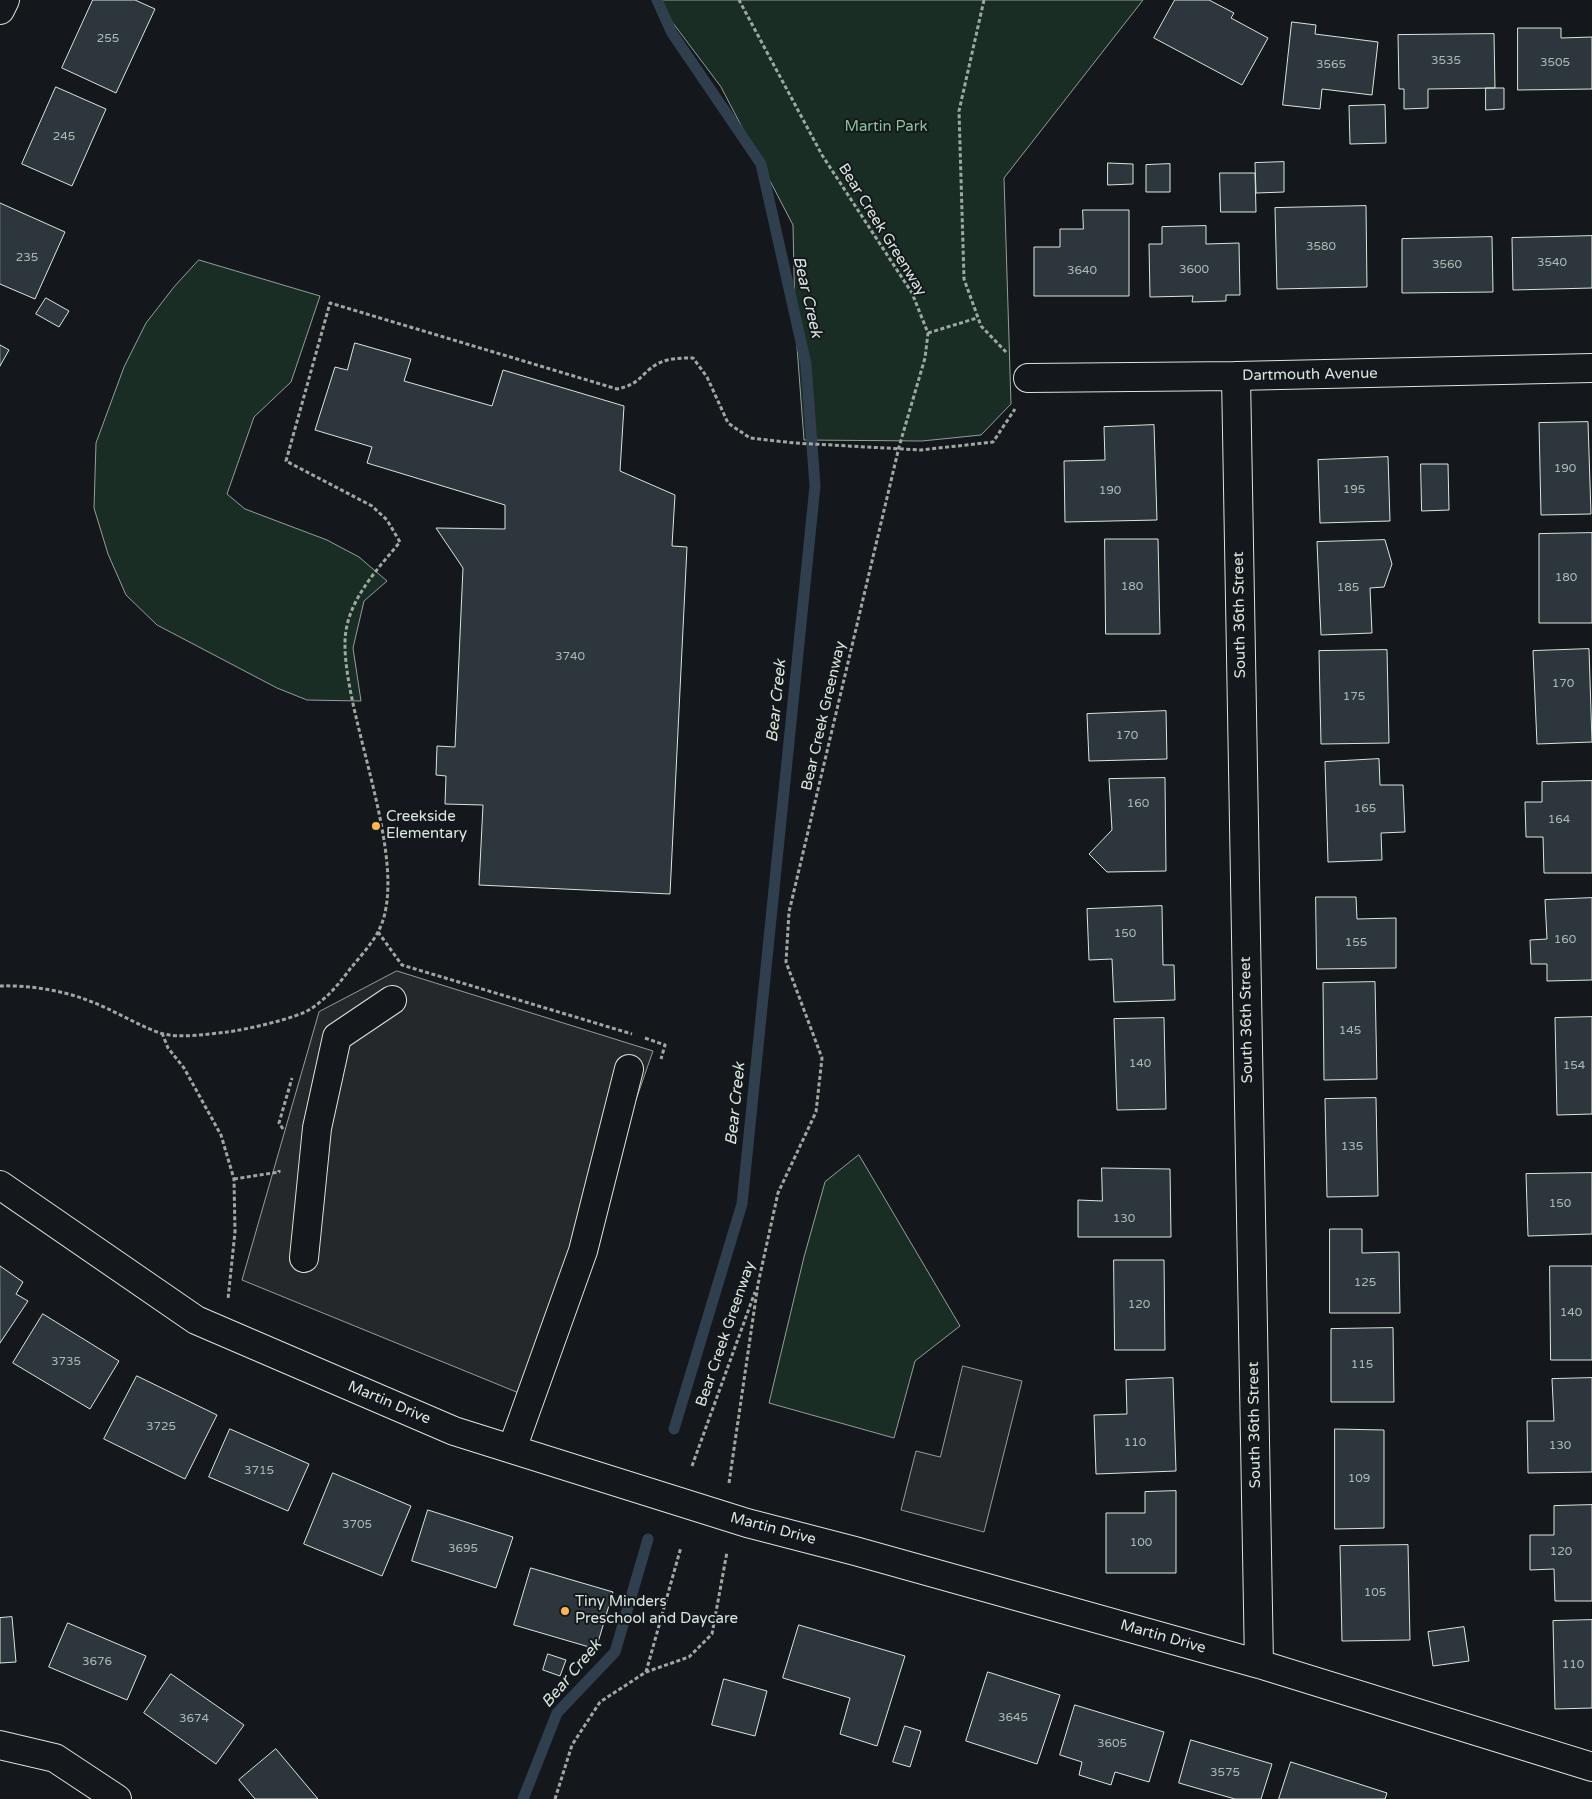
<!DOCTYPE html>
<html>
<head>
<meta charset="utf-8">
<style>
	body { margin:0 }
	canvas { display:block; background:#14181c }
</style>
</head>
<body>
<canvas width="1592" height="1799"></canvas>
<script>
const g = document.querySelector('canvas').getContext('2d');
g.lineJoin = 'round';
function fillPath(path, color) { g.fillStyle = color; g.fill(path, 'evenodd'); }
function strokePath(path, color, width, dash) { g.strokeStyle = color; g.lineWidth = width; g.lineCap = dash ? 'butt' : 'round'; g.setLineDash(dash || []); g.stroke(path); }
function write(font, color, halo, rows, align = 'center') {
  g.font = font + ' "Varela Round",sans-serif'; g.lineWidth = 4; g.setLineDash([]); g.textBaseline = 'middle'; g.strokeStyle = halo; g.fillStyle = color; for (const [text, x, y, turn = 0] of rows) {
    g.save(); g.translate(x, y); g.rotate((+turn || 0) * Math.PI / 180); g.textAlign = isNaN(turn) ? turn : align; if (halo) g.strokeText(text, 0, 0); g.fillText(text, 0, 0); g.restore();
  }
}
const green = new Path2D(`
	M656,0H1143L1004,178L1011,404L981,435L922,441L804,440L795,320L793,225L721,87Z
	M199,260L320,296L291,382L254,417L227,494L245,509L327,540L359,557L387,581L364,601L353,648L361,701L307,700L277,688L157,625L126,595L108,554L94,508L96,443L124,367L146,323L174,287Z
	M859,1155L960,1326L915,1361L894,1438L769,1403L804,1257L825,1182Z`);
const parking = new Path2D(`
	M397,971L653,1051L583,1251L541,1402L242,1280L319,1012Z
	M963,1366L1022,1381L984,1532L901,1510L916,1451L940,1457Z`);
const stream = new Path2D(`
	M657,0L672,33L761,164L806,364L815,486L742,1204L674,1429
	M523,1799L557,1713L615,1652L648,1539`);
const building = new Path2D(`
	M93,0H135L155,9L116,93L62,68Z
	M1175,0H1209L1234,13L1231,18L1268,38L1242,85L1154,38Z
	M1292,22L1316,25L1315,34L1378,42L1372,95L1322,89L1320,109L1283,105Z
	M1518,28H1561V38L1592,37V89L1518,90Z
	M1494,34L1495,88L1428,89V108L1404,109V89H1399L1398,35Z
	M56,87L106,109L72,186L22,164Z
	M1486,88H1504V109L1486,110Z
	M1385,105L1386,143L1350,144L1349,106Z
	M1284,162V192L1256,193L1255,163Z
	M1108,163L1133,164V184L1108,185Z
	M1170,164V192H1146V165Z
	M1220,173H1255L1256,212H1221Z
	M0,203L65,232L35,299L0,284Z
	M1366,206L1367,287L1277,289L1275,208Z
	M1083,210H1129V296H1034V247H1060V229H1083Z
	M1206,226V244L1239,243L1240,295H1226V301L1192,302L1193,296L1150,297L1149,244H1162V227Z
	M1592,236V288L1513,290L1512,238Z
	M1492,237L1493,292L1402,293V239Z
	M46,298L69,311L59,327L36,314Z
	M355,343L411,359L404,381L492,406L503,370L624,406L620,471L675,495L672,546L687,547L670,894L479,885L483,805L445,804L446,776L436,775L437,746L455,747L463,568L436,528L505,529V505L367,463L372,447L315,430L335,367L347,370Z
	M0,345L9,350L0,366Z
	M1588,422L1591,514L1541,515L1539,423Z
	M1154,425L1157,520L1065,522L1064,461L1105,460L1104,427Z
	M1388,457L1390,521L1320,523L1318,460Z
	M1421,464H1448L1449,510L1422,511Z
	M1592,533V623H1539V534Z
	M1105,539H1158L1160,634H1106Z
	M1385,540L1392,564L1384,587L1370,588L1372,633L1321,635L1317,542Z
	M1589,649L1592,742L1537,744L1533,651Z
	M1387,650L1389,743L1321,744L1319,651Z
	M1166,711L1167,759L1089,761L1087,714Z
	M1379,759L1380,785H1403L1405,832L1381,833L1382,860L1328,862L1325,762Z
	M1165,778L1166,871L1107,872L1089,854L1112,830L1109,779Z
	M1592,781V873H1544L1543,837H1526L1525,802H1542V782Z
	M1316,897H1356L1357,919L1396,918V968L1317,969Z
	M1592,898V980L1547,981V964H1531L1530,940L1547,939L1545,900Z
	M1162,906L1163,965H1174L1175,1000L1114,1002L1112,959L1089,960L1087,909Z
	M1375,982L1377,1079L1324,1080L1323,983Z
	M1592,1017V1114L1557,1115L1555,1018Z
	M1164,1018L1166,1109L1117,1110L1114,1019Z
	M1376,1098L1378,1196L1327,1197L1325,1099Z
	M1102,1168L1170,1169L1171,1237H1078V1200L1102,1201Z
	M1592,1173V1234L1528,1236L1526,1174Z
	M1330,1229H1362V1253L1399,1252L1400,1313H1330Z
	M1114,1260H1164L1165,1350H1115Z
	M0,1266L23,1282L16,1294L28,1301L0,1343Z
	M1550,1266H1592V1360H1551Z
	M43,1314L119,1361L90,1409L13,1363Z
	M1393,1328L1394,1402H1331V1329Z
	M137,1376L217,1415L185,1479L104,1439Z
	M1173,1378L1176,1471L1096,1474L1094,1415L1127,1414L1126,1380Z
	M1592,1378V1472L1528,1473L1527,1421H1554L1552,1379Z
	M230,1429L309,1464L288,1511L209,1477Z
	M1335,1429L1384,1430V1528L1335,1529Z
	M333,1473L411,1506L382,1576L304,1544Z
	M1176,1491V1573H1106V1513H1145V1492Z
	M1592,1505V1601H1555L1554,1569L1530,1570V1535H1554V1506Z
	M428,1510L513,1537L496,1588L412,1561Z
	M1408,1545L1410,1640L1342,1641L1340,1546Z
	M531,1568L613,1592L596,1649L514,1625Z
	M12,1617L16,1662L0,1663V1618Z
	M1592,1620V1708L1555,1709L1553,1621Z
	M68,1623L146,1656L127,1700L49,1667Z
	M799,1625L905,1656L877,1746L840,1734L850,1698L783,1678Z
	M1464,1627L1469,1661L1433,1666L1428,1632Z
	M548,1654L566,1660L560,1676L543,1670Z
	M988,1672L1060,1695L1037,1764L966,1741Z
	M171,1674L244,1725L216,1764L144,1713Z
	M724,1679L767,1691L755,1736L712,1725Z
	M1075,1705L1164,1732L1149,1782L1115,1772L1111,1785L1079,1775L1082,1762L1060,1755Z
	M905,1726L921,1731L910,1767L893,1762Z
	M1191,1740L1272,1764L1261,1799H1235L1179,1783Z
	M276,1749L318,1799H255L239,1780Z
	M1291,1762L1387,1793L1385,1799H1279Z`);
const path = new Path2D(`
	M984,0L959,111L964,279L981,326L1007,353
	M928,333L977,318
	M378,932L402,965L632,1034
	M0,986C27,985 61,990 87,1000C112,1009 135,1024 160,1033C179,1039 207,1034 227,1032C244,1030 299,1018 312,1008C327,998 339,984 350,969C359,958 371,945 378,932C413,867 344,719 345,643C345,603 376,571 400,542L387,520L372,506L286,461L330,303L617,389C641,384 639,375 657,364C668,358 681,358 693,358L707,377L728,423L750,438L795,443L921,450L993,442L1015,409
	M162,1033L168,1048L184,1068L221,1135L234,1179L235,1232L228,1299
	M645,1038L665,1045L661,1059
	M283,1129L279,1123L292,1078
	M234,1179L279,1172V1170
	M692,1466L755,1292
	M729,1483L758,1284L778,1193L816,1112L822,1058L786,962L789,912L899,447L925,358L928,333L912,293L822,155L739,0
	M646,1672L681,1547
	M555,1799L572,1745L600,1702L646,1672L689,1657L712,1634L727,1552`);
const minor = new Path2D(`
	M0,10L5,0
	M1236,376L1259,1664
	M1028,378L1236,376L1592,368
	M0,1185L196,1320L454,1431L747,1523L855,1551L1259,1664L1592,1767
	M304,1258L317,1128L337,1037L392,1000
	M512,1449L583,1251L629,1069
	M0,1745L55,1758L117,1799`);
const markers = [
	[376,826,5,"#ffb74d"],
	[565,1611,5,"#ffb74d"]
];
const numberNames = [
	["255",108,39],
	["3535",1446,61],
	["3505",1555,63],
	["3565",1331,65],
	["245",64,137],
	["3580",1321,247],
	["235",27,258],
	["3540",1552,263],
	["3560",1447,265],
	["3600",1194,270],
	["3640",1082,271],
	["190",1565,469],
	["195",1354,490],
	["190",1110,491],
	["180",1566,578],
	["180",1132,587],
	["185",1348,588],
	["3740",570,657],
	["170",1563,684],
	["175",1354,697],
	["170",1127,736],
	["160",1138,804],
	["165",1365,809],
	["164",1559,820],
	["150",1125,934],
	["160",1565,940],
	["155",1356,943],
	["145",1350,1031],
	["140",1140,1064],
	["154",1574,1066],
	["135",1352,1147],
	["150",1560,1204],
	["130",1124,1219],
	["125",1365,1283],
	["120",1139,1305],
	["140",1571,1313],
	["3735",66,1362],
	["115",1362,1365],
	["3725",161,1427],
	["110",1135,1443],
	["130",1560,1446],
	["3715",259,1471],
	["109",1359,1479],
	["3705",357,1525],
	["100",1141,1543],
	["3695",463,1549],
	["120",1561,1552],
	["105",1375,1593],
	["3676",97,1662],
	["110",1573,1665],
	["3645",1013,1718],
	["3674",194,1719],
	["3605",1112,1744],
	["3575",1225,1773]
];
const parkNames = [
	["Martin Park",886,127]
];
const streetNames = [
	["Bear Creek Greenway",882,230,58],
	["Dartmouth Avenue",1310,375,-1],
	["South 36th Street",1240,615,-91],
	["Bear Creek Greenway",824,716,-77],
	["South 36th Street",1247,1020,-91],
	["Bear Creek Greenway",726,1334,-71],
	["Martin Drive",389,1403,23],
	["South 36th Street",1255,1425,-91],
	["Martin Drive",773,1529,15],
	["Martin Drive",1163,1637,16]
];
const poiNames = [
	["Creekside",386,817],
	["Elementary",386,834],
	["Tiny Minders",575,1602],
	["Preschool and Daycare",575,1619]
];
const waterNames = [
	["Bear Creek",807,297,77],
	["Bear Creek",777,701,-84],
	["Bear Creek",736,1104,-84],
	["Bear Creek",572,1674,-50]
];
fillPath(green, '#1a2d24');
strokePath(green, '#939e99', 1);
fillPath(parking, '#24282b');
strokePath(parking, '#939e99', 1);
strokePath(stream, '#2f3f4d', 11);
fillPath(building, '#2c363c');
strokePath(building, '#d8e6dc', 1);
strokePath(minor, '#d8e6dc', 30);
strokePath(path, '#9da8a2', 3, [4, 2.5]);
strokePath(minor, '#14181c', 28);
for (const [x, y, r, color] of markers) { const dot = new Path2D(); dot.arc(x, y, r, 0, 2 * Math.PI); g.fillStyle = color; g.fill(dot); strokePath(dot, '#14181c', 2); }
write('12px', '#adbab4', null, numberNames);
write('15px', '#8ac095', '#14181c', parkNames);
write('15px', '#d8e6dc', '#14181c', streetNames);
write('15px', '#d8e6dc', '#14181c', poiNames, 'left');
write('italic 16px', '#d8e6dc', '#14181c', waterNames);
</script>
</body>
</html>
